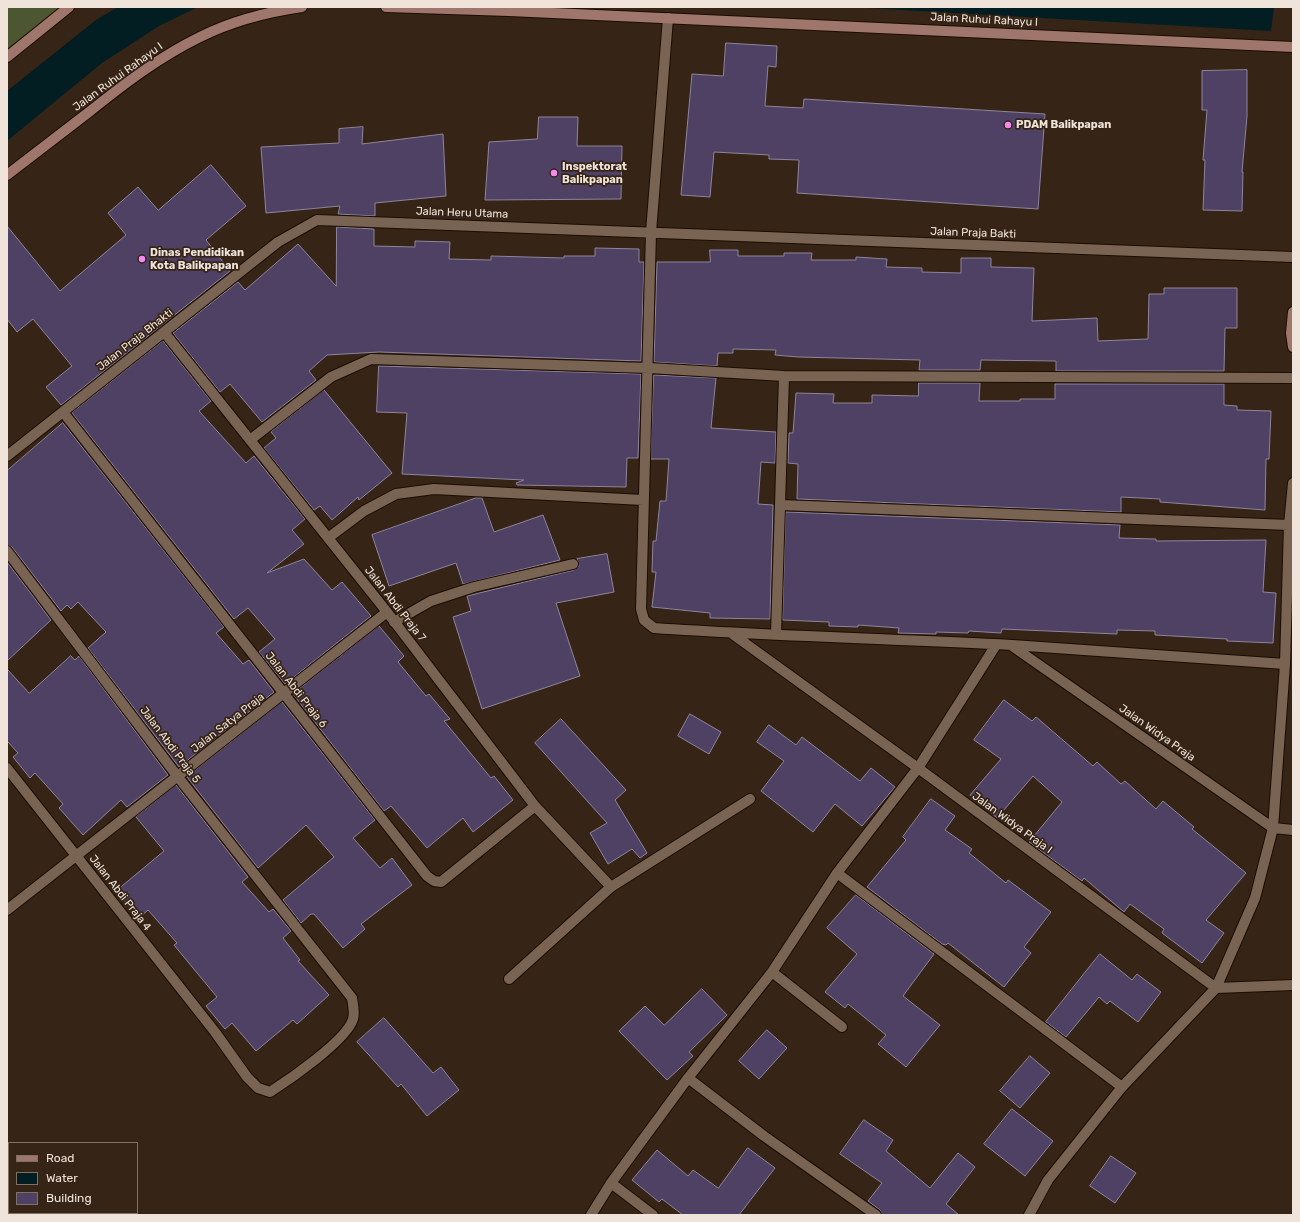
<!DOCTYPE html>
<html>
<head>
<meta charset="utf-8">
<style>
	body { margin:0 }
	#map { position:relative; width:1300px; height:1222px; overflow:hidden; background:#362416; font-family:Rubik,sans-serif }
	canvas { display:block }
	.frame { position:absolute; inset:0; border:8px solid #efe3da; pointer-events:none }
	.legend { position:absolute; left:8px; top:1142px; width:130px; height:72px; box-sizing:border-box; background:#362416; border:1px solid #807064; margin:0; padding:5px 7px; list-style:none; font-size:12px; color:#efe3da }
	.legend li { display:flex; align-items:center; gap:8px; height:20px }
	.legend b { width:20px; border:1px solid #807064 }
</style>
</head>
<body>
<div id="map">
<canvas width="1300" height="1222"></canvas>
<div class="frame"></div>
<ul class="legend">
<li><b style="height:5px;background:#9f766c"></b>Road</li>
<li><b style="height:11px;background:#021e23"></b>Water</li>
<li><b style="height:11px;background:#4f4163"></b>Building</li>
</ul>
</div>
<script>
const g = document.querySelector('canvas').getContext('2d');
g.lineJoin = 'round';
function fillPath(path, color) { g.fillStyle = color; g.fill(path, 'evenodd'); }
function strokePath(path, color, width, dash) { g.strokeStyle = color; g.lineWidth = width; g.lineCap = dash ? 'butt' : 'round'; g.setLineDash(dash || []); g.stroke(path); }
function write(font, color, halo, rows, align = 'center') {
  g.font = font + ' Rubik,sans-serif'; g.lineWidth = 3.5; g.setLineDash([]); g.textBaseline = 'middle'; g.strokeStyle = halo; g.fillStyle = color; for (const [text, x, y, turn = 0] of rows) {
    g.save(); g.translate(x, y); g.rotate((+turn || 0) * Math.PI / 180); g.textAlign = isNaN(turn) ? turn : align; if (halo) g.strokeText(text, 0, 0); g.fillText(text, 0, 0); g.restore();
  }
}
const green = new Path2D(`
	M7,7H60L7,49Z`);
const water = new Path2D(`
	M118,7H198L159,26L102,63L7,141V91L96,20Z
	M850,7H1274L1271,31Z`);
const building = new Path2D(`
	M726,43L777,46L776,67L768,66L765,106L803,108L804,99L1045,114L1038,209L797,193L799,160L769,159V155L714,152L710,197L681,195L692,74L723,76Z
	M1247,70V116L1242,172H1243L1242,211L1203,210L1205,160H1203L1207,110H1202V71Z
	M539,117H578L577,146H622L621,199L485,200L489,142L537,139Z
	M363,127L362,144L443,134L446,196L375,203V216L338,214L340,206L266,213L261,147L339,143V129Z
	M211,165L246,206L206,240L230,271L61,405L46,387L72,366L33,319L17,332L7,319V226L60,291L126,235L108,213L138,187L158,210Z
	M337,227L374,229V246L415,247V241L450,242L449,259L491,260V256L564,258V256H595V248L639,249V262H644L641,361L379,352L327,355L309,371L316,380L262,422L230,384L220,392L173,333L238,282L245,290L298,244L336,286Z
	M710,250H738V256H784V253H812L811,260H856V257L887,259L886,267L922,268V272L961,273V258H991V267L1034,268L1032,321L1097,318L1098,341L1148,339L1149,294H1164V288H1237V328H1225L1224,371H1056V361L981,360L980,370H919L920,360L798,357L775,355L776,350L733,349V353H718L717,366L654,362L657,262H710Z
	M163,341L211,401L199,411L246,463L254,456L305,519L292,530L304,544L267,573L304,559L332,590L342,582L371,616L285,684L259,652L275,639L248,608L234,619L72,413Z
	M379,366L641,374L638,458H627L626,487L517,485L516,483L524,480L402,474L407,413L377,412Z
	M654,375L716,378L711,428L776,432L775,463L761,462L758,504L773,505L770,619L710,618V613L652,607L656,572H652L653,541H656L660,501H666L669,459H651Z
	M919,383H980L979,401H1020V399H1055V384H1224V405L1237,406V410L1271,411L1269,459H1266L1265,510L1160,502V499L1121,497V512L797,499L798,464L788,463L789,433H793L796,393L834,394L833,403H872V395L918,396Z
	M324,390L392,473L359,500L358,497L332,520L320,506L314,510L264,448L276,438L271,432Z
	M63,423L224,627L216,633L243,664L249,660L274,692L179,767L88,648L106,632L78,602L71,609L67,605L61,611L12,547L7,545V471Z
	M476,498H482L494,532L543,515L560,560L463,584L456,563L389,586L372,535Z
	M786,512L1120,525L1119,538L1156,539V541L1266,540L1263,592L1276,593L1273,643L1227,641V639L1155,635V631L1117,630V634L1002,629L1001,633L969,631L968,633L936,632V634L898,633L899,628L858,625V627L829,626V622L783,620Z
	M607,554L614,592L556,603L580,676L482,709L453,617L471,611L467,596L574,570L579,566L577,559Z
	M7,562L51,620L7,661Z
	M379,626L404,656L398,662L426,696L429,694L450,719L444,721L491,778L494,776L513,800L473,832L463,818L427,848L391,806L384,811L293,694Z
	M71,656L75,660L79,656L168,775L127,807L121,800L83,835L59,808L63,804L35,773L30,778L13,757L18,753L7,741V669L29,693Z
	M1004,700L1032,721L1036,717L1093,766L1097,762L1121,784L1125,781L1156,809L1163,801L1194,827L1192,829L1246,873L1206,920L1224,933L1202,963L1162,933L1164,929L1130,904L1124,912L1084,878L1082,881L1029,842L1062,802L1033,776L997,818L970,795L1001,759L974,740Z
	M282,702L375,820L353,838L380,868L392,858L412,885L361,924L365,929L343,948L314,914H311L301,923L283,900L334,857L306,825L258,868L187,777Z
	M690,714L721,732L709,754L678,736Z
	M561,719L626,790L615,800L647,853L640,858L632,849L608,864L590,833L607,823L535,743Z
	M769,725L796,745L802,737L860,781L871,768L895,787L862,826L835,804L813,832L761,791L784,761L757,742Z
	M176,785L248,877L242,882L269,912L273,909L291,931L283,938L300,960L298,961L329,995L297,1024L293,1020L256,1051L232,1023L225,1029L206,1006L217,997L174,945L177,943L148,910L139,918L116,891L164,851L136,817Z
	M931,799L955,816L945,830L972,849L969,853L1006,883L1008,880L1051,912L1024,947L1031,953L1004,987L948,943L946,945L942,944L867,887L906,840L903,837Z
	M856,895L934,954L903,996L940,1025L906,1067L878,1044L886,1035L848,1004L845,1008L825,992L857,954L827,928Z
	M1100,954L1132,980L1137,974L1161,992L1138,1022L1110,1001L1107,1004L1099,997L1066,1037L1046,1022Z
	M702,989L727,1015L689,1052L693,1056L667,1080L619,1031L645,1006L664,1025Z
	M384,1018L433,1073L441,1067L459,1090L427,1116L401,1084L398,1087L357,1042Z
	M767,1030L787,1048L759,1079L739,1061Z
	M1030,1056L1050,1073L1020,1108L1000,1091Z
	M1012,1109L1053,1141L1025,1176L984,1144Z
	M864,1120L893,1140L886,1151L930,1188L958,1153L975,1167L946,1204L959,1215H882L880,1210L868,1201L882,1183L840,1154Z
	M748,1148L775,1168L739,1215H683L662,1199L659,1202L632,1180L657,1150L688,1176L693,1170L718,1188Z
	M1111,1156L1136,1173L1115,1203L1090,1186Z`);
const street = new Path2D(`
	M668,18L651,232L641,609L644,620L654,628C773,636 893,639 1012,645C1103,651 1194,658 1285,664
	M164,332L387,612L535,806L611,887
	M63,412L427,876L434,881L441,882L535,806
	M250,440L331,377L371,359L649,368L784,376L1293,378
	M7,456L278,242L317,220L1293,257
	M781,505L1289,525
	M328,538L364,511L396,494L434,489L643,500
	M7,551L178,777L352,998C353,1005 355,1012 353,1019C347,1040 289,1080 270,1092L258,1088L247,1077L215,1032L7,768
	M394,622L431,601L474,587L573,564
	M731,633L918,768L1216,988L1293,985
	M776,634L784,376
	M1012,646L1273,828L1293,830
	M837,873L1122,1087
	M7,910L387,612
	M772,972L842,1027
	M509,979L611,887L750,799
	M688,1078L764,1136L876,1215
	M611,1183L653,1215
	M591,1215L611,1183L688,1078L772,972L837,873L918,768L996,645
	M1029,1215L1048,1180L1122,1087L1216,988L1255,898L1273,828L1285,664L1289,525L1293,483`);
const secondary = new Path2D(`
	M386,7L509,11L1293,47
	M7,57L69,7
	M7,175C34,154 62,133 89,112C124,84 159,57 200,37C232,21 267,12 302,7
	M1293,312L1291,333L1293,347`);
const markers = [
	[1008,125,4,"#f489f0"],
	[554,173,4,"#f489f0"],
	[142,259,4,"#f489f0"]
];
const streetNames = [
	["Jalan Ruhui Rahayu I",984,20,3],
	["Jalan Ruhui Rahayu I",118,77,-36],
	["Jalan Heru Utama",462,213,2],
	["Jalan Praja Bakti",973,233,2],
	["Jalan Praja Bhakti",135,340,-38],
	["Jalan Abdi Praja 7",395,604,52],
	["Jalan Abdi Praja 6",296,690,52],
	["Jalan Satya Praja",228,723,-38],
	["Jalan Widya Praja",1157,733,35],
	["Jalan Abdi Praja 5",170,745,53],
	["Jalan Widya Praja I",1012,823,36],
	["Jalan Abdi Praja 4",120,893,52]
];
const poiNames = [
	["PDAM Balikpapan",1016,125],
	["Inspektorat",562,167],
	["Balikpapan",562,180],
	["Dinas Pendidikan",150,253],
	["Kota Balikpapan",150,266]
];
fillPath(green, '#4c5732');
fillPath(water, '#021e23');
fillPath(building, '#4f4163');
strokePath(building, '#8e859c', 1);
strokePath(street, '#1d0d02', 12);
strokePath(secondary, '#1d0d02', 12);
strokePath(street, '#796454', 10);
strokePath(secondary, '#9f766c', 10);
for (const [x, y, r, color] of markers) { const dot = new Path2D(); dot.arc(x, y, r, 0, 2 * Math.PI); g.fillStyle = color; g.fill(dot); strokePath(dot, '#362416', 1.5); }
write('11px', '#efe3da', '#362416', streetNames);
write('bold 11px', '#efe3da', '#362416', poiNames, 'left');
</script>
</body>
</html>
